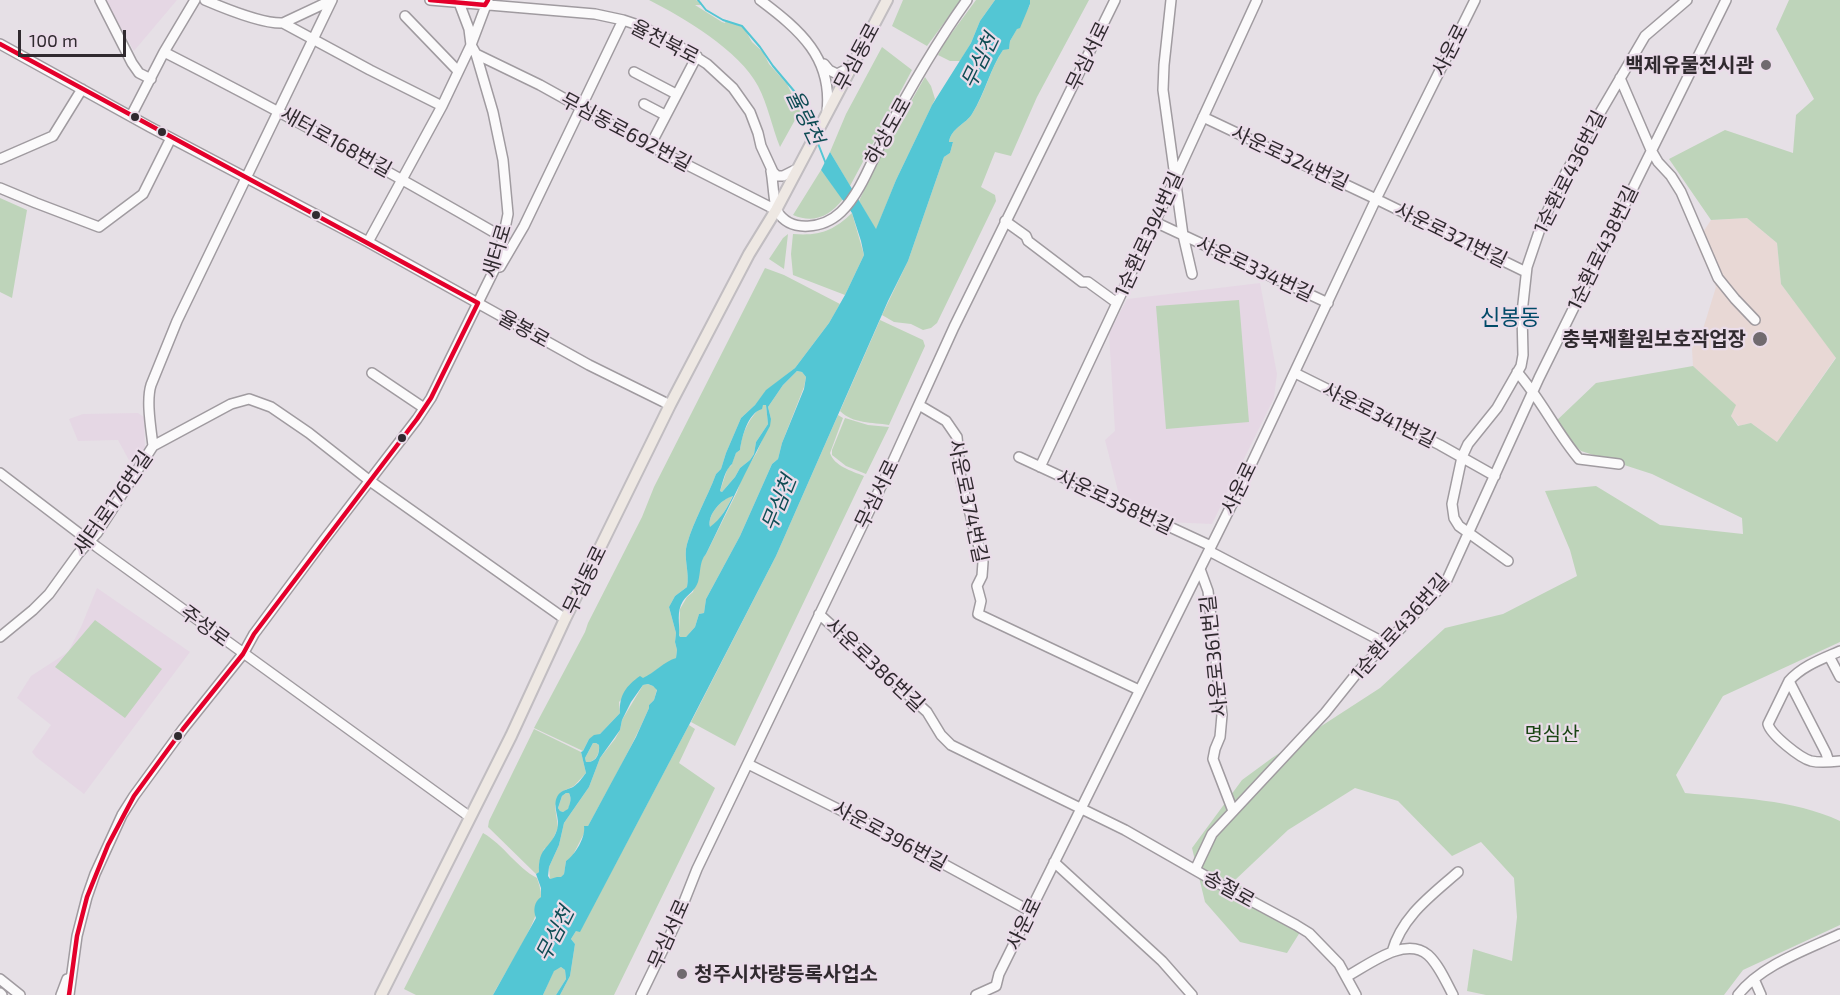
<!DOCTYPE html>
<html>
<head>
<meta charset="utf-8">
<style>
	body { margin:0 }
	#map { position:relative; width:1840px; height:995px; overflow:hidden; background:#e6e0e6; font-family:"Exo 2",sans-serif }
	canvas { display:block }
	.scale { position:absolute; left:18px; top:30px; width:108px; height:27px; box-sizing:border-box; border:3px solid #302a2f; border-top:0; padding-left:8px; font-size:18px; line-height:21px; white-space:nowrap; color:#302a2f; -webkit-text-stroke:4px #eadce9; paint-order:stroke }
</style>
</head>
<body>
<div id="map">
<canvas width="1840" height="995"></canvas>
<div class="scale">100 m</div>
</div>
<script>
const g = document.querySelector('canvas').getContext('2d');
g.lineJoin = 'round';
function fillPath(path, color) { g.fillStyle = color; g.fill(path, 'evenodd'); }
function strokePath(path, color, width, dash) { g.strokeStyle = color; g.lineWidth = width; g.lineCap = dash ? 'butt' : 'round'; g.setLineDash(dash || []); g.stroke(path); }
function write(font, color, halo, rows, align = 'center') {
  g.font = font + ' "Exo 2","Noto Sans KR",sans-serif'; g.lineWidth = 4.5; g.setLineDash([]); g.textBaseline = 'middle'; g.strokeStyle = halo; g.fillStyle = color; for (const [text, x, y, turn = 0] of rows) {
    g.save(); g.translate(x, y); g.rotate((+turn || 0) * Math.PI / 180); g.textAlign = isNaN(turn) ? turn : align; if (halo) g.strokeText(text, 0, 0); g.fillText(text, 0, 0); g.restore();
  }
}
const built = new Path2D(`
	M105,0H177L134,51Z
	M1260,283L1277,374L1274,398L1212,524L1166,522L1120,499L1105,440L1115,431L1109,333L1127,299Z
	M138,413L144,417L145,448L134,466L131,464L118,440L78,441L69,419L83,414Z
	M97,588L190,652L84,794L36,757L32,752L51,725L17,698L31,676L68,652L81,627Z`);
const medical = new Path2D(`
	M1747,218L1777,243L1781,284L1836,357L1777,442L1751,423L1739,426L1731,416L1735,405L1693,366L1692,349L1703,329L1716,287L1696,243L1711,220Z`);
const green = new Path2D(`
	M649,0H696L702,3L701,5H695L722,22L725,23L726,20L744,28L752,42L763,52L769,64L787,84L800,111L780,147C772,127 768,105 758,86C740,51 683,17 649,0Z
	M903,0H961L927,46L892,26Z
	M976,0H995L980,21L971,43L960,61H950L938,55L945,42Z
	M1030,0H1089L1037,97L1011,156L995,152L981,187L995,195L996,201L937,323L931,328L923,330L911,324L894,322L882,315L908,261L944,157L950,153L953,142H949C951,128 966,124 972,114C985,94 990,69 1003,50L1009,48L1010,41L1030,5Z
	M1789,0H1840V642L1723,696L1676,775L1685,793C1736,798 1793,799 1840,821V925L1743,970L1724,995H1486L1467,991L1473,949L1512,961L1517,917L1514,878L1481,842L1452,856L1398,801L1355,788L1288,830L1234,881L1302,929L1287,953L1240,942L1205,902L1192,848L1242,780L1272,758L1380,688L1445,628L1503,614L1577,576L1570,550L1545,491L1596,486L1660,525L1743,534L1742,518L1652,474L1581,451L1553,424L1596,383L1693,366L1736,405L1731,416L1738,426L1751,423L1777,442L1836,358L1781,284L1777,243L1747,218L1711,220L1669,159L1725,130L1793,153L1796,115L1814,99L1776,29Z
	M882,47L912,70L850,186L830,152L846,114Z
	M925,77L931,86L935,99L896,180L876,230L859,201L881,154Z
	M821,170L843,199C830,216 814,224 793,215Z
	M0,198L27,210L12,298L0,292Z
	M852,213L864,255L845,295L793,275L791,254L793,234C820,236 833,231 852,213Z
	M788,234L784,269L769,259L783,238Z
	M765,268L784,275L840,304L829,323L795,368L767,390L755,405L741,418L726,453L721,469L716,474C707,498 694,520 687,544C683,557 690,573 687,587L675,596L669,607L676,633L675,642L677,650L676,658C652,671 639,683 619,702L620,713L600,734L589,739L583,751L534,728L585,632L588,623L642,517L654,487Z
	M1239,300L1249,422L1166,429L1156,306Z
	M880,320L923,340L925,346L889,425C872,422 853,424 840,411Z
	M797,371L802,372L806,377L804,387L782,443L778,459L772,464L740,536L706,599L704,613L699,614L695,627L686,637H680L679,634L680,609L687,597L693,592L702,559L706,554L737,492L743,475L757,452L771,419L768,407L783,385Z
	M763,405H766L768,424L756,442L754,454L750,460L740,468L735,477L722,492L720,491L728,467L731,466L736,453L740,450C742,431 750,417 763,405Z
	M838,415L843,418L830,453C834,466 852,471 864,476L735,746L691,722L776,556Z
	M845,418L868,425L889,427L866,474L846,466L832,455V450Z
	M733,495C727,508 721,519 710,528C707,514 721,500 733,495Z
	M95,620L162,669L125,718L55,667Z
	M648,684L653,686L657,689L654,700L649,705V708C627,759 597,807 572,857L566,861L564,874L561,878L550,879L549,867L559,845L564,823L589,787L600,758L615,739L620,730L622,720L643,685Z
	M689,725L695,729L679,763L715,788L614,995H560L570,976L575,944L571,939L576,931H580Z
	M534,729L581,752L586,773L574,786L561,792L555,806L558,828L550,845L544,849L539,864V872L536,874L488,827L489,821Z
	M593,743H596L599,745C600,754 595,763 586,762L585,758Z
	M566,793H569C572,799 570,804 568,810L563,812L560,811L558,808L562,796Z
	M483,833C504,845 516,867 537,878C539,884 541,890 541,896C538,923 506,970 493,995H416L404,989Z
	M561,967L565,970L566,979L556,995H543L554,970Z`);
const water = new Path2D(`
	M995,0H1030V4L1020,28L1017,29L1010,41L1009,49L1003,50C990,69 985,93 972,114C966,124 951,128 949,142H953L950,153L944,157L908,261L888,301L776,556L689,725L580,932L576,931L571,939L575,944L570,976L560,995H556L566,979L565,970L561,967L554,971L543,995H493L536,918C533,910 534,902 541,897V888L536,874L539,872C538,846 550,850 557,830C561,819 552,807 557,797C560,790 567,790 573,787C579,783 582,778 586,773L581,752L583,751L589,739L594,735L600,734L620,713C619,695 626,686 640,676L643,678C654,673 665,661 676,658L677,650L675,642L676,633L669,607L675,596L687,587C690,573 683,557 687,544C694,520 707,498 716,474L721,469L726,453L741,418L755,405L766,390L795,368L829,323L845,295L864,255L861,241L852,213L821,170L830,152L876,229L896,180L932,105L971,43L980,21ZM797,371L802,372L806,377L804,389L782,443L778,459L772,464L740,536L706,599L704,613L699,614L695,627L686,637H680L679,635C680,623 676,612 683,601C688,594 695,591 698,582C701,572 699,562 706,554C727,511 747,468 770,426L771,419L768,407L783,385ZM763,405H766L768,424L756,442L754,454L750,460L740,468L735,477L722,492L720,491C723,481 725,470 732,464L736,453L740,450C742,436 748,413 762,409ZM733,496C727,508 721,519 710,527C707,515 721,499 733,496ZM648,684L653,686L657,690L654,700L649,705V708L636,737L588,826H584C586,837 575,855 566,861L564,874L561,877H557L550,879L548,876L549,867L559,845L564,823L589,787L600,758L620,730L622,720L631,702L643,685ZM593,743H596L599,745C600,754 596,763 586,762L585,758ZM566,793H569C572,799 570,803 568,809L563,812L560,811L558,808L562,796Z`);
const stream = new Path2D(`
	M698,0L706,10L723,20L742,26L760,47L773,66L800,98L813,130
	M817,141L826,164`);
const minor = new Path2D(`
	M100,0L132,63L139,73L151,79
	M205,0C226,9 262,24 283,23L370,70L442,106
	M430,0L595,14L623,20L641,26L671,41L707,64L733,88L750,112L758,133L761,146L773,172L777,176H783L797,169
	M760,0C800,30 833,58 827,112
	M1171,0L1164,65L1163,90L1183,235L1192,274
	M405,16L458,71
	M283,23L332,0
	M0,44L150,127L368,242L589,365L670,405
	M164,52C280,111 392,173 504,238
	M476,54L540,85L650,146L776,210
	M824,64L829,70L837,74L851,67
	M634,72L676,94
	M1620,78L1651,150L1658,162L1671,176L1681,192L1718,278L1735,299L1755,320
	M644,104L665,115
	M131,116L164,52L195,0
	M1203,117L1376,199L1526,272
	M650,146L697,56
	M0,159L53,136L82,89
	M771,171C773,180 774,206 777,211C791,234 824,228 841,212C860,194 872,160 884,137C909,90 936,43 967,0
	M0,188L36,203L99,227L143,194L171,138
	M1005,221L1026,236L1028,241L1082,282H1088L1117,303
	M1155,222L1328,303
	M368,242L442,106L471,45L488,0
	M500,267L524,226L623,20
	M1517,372C1541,399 1556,432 1579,459L1619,464
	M372,373L424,408
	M1295,373L1440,445L1495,476
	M919,405L946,421L957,437L961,480L983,562L982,576L977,586L981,601L978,614L1139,690
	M153,446C151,428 146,401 151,385L177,321L332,0
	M1019,457L1211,546
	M1040,467L1155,222L1257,0
	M0,473L97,547L470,817
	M1209,551L1385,643
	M1508,561L1459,526L1454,518L1452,504L1462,457L1468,444L1497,408L1521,366L1523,355L1522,313L1527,267L1542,223L1563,178L1587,135L1645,36L1687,0
	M1200,569L1208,591L1222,715L1220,737L1215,749L1213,759L1233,811
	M819,614L927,712L941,735L951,745L1125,830L1216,882L1296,925L1309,933L1339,964L1356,995
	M0,637L33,610L49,594L78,554L97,533L153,446L231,404L249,399L271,407L309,433L370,481L565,619
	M1840,651C1822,659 1802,666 1789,681L1768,724C1771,735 1800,758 1811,761C1820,763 1831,762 1840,761
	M1829,656L1840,677
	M1789,681L1826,753L1829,762
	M748,764L892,836L1030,911
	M1054,862L1162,961L1192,995
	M1195,870L1212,834L1325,713L1357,673L1446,582L1539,378L1726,0
	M1392,952C1402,916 1432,895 1458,872
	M1346,977C1367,966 1405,935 1428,955C1439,965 1446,982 1453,995
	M0,979L20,995
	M1754,979L1761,995
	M0,993L2,995
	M61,995L67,979
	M69,995L77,936L87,897L95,874L122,815L134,796L183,729L243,654L254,634L324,540L417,419L431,398L498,262L508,214L503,160L493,112L476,54L471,45L469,29L458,0
	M641,995L674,927L697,869L888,472L954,327L1115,0
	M976,995L996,986L999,974L1240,488L1376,199L1475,0
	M1738,995C1761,965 1806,950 1840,934`);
const major = new Path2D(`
	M381,995L511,736L565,619L670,405L749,254L776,210L887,0`);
const bus1 = new Path2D(`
	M430,0L485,5L488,0
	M0,44L478,303L431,398L417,419L254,634L243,654L183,729L134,796L108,845L87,897L77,936L69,995`);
const markers = [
	[1766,65,6,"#706a6f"],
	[135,117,5,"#302a2f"],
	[162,132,5,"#302a2f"],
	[316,215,5,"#302a2f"],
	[1760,339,8,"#706a6f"],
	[402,438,5,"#302a2f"],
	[178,736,5,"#302a2f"],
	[682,974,6,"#706a6f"]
];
const streetNames = [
	["율천북로",665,42,27],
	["사운로",1450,50,-63],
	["무심서로",1088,56,-64],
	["무심동로",857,57,-62],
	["하상도로",888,131,-61],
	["무심동로692번길",626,132,28],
	["새터로168번길",336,142,29],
	["사운로324번길",1290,158,25],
	["1순환로436번길",1570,172,-63],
	["1순환로394번길",1149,234,-65],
	["사운로321번길",1451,235,26],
	["1순환로438번길",1603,248,-64],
	["새터로",497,251,-73],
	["사운로334번길",1255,269,25],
	["율봉로",524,329,29],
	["사운로341번길",1379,415,26],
	["사운로",1239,488,-64],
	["무심서로",877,494,-64],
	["사운로374번길",968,501,78],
	["사운로358번길",1115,502,25],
	["새터로176번길",113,503,-55],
	["무심동로",585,580,-64],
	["주성로",205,626,36],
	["1순환로436번길",1400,627,-48],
	["사운로361번길",1214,656,-96],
	["사운로386번길",875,665,43],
	["사운로396번길",890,836,28],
	["송절로",1229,889,29],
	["사운로",1024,924,-64],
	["무심서로",669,934,-66]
];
const poiNames = [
	["백제유물전시관",1754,65],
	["충북재활원보호작업장",1746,339],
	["청주시차량등록사업소",694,974,"left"]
];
const parkNames = [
	["명심산",1552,734]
];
const waterNames = [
	["무심천",980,61,-64],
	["율량천",805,117,64],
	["무심천",779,503,-68],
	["무심천",555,934,-63]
];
const quarterNames = [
	["신봉동",1510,318]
];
fillPath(built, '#e5d7e4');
fillPath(medical, '#e8d8d5');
fillPath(green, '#bed4ba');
fillPath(water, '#53c6d4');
strokePath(stream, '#53c6d4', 2);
strokePath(minor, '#a09ba0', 12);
strokePath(major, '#c1bdc1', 14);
strokePath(minor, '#fbfafb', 9);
strokePath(major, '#eee8e3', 10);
strokePath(bus1, '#e4002b', 4.5);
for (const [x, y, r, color] of markers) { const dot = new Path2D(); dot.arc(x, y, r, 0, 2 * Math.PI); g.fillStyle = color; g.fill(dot); strokePath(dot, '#eadce9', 2); }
write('20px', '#302a2f', '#eadce9', streetNames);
write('bold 20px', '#302a2f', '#eadce9', poiNames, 'right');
write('20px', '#194413', '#eadce9', parkNames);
write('italic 21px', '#0e4c54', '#eadce9', waterNames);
write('22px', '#014a68', '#eadce9', quarterNames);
</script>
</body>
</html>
